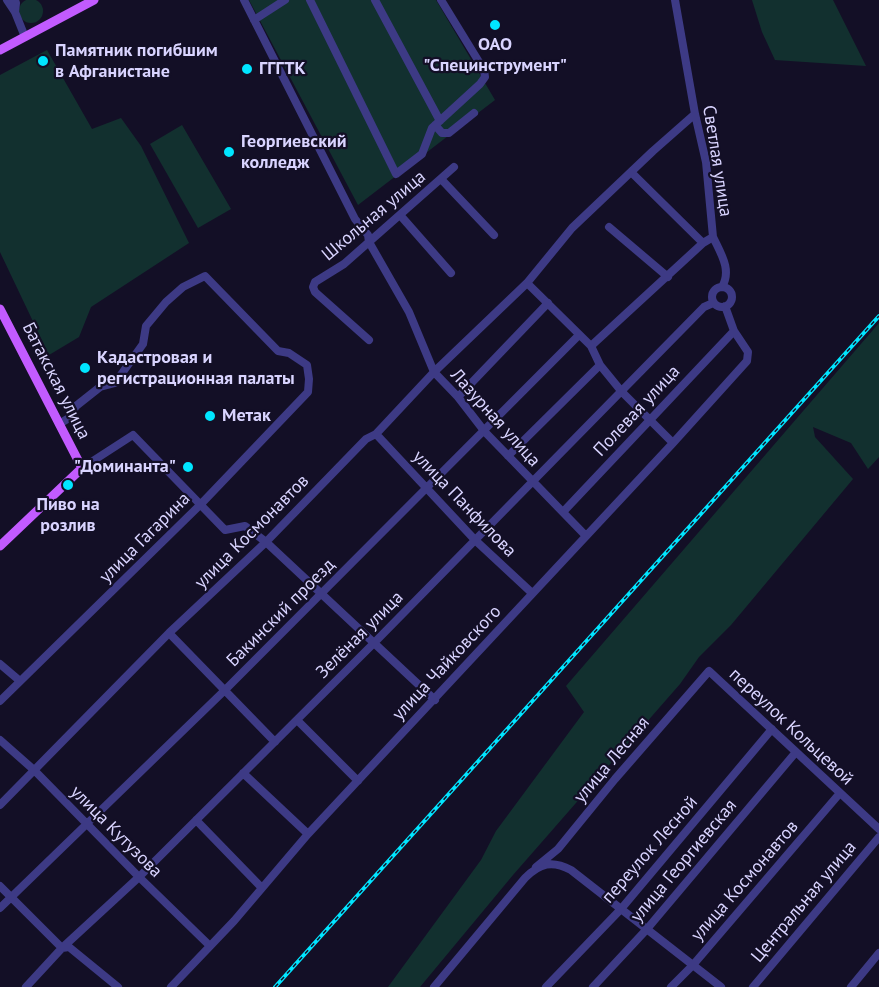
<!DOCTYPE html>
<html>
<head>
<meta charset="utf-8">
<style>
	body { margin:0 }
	canvas { display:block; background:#130f26 }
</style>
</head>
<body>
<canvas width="879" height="987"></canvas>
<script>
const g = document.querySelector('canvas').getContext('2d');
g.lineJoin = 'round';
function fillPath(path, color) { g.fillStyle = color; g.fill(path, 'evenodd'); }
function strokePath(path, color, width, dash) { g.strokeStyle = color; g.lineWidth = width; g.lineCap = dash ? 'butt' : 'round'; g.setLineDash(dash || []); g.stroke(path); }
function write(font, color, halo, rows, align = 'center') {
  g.font = font + ' "PT Sans",sans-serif'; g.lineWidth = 4.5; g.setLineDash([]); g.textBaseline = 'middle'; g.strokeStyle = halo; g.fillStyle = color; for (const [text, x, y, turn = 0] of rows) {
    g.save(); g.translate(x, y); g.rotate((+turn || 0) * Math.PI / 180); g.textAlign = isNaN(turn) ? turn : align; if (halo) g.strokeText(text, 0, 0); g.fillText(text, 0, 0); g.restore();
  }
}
const green = new Path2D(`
	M19 11a12 12 0 1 1 24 0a12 12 0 1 1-24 0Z
	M249,0H436L495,100L358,205Z
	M752,0H833L866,66L775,60L762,32Z
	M47,50L92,129L121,118L141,146L189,243L91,307L79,337L49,355L0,252V75Z
	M182,125L231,209L198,228L150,144Z
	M879,323V457L868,469L851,443L813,427L815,437L853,479L731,625L699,657L680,684L513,875L420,987H388L481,860L496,831L584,712L566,686Z`);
const minor = new Path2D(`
	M7,0L15,12L25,37
	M15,0L16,3L15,12
	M244,0L355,219L368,235L369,242L409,312L434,372L458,397L485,432L586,536
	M310,0L396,174L422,154L432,128L480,84L485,77L484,70L441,0
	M375,0L440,121
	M254,20L285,0
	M435,125L442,133H449L474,113
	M632,173L703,243
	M441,179L494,235
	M400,215L451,273
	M609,227L668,277
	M713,237C721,254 732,270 722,287
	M527,283L591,346L600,365L622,392L673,443
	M712 297a10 10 0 1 1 20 0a10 10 0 1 1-20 0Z
	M369,340L315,292L313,287L315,282L344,264L454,167
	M591,346L703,243L713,237L706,162L695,114L675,0
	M458,397L548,303
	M376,434L475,540L532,593
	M508,456L600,365
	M82,468L133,435L225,530L245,526L266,542L435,700
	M563,512L734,331
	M169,633L275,742
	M0,664L20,681
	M0,701L201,504L308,392L309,379L307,365L289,353L278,351L205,276L183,287L166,302L146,326L143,344L115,383L100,387L76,406L69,418L59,424
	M297,720L358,781
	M0,740L34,770L139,877L210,946
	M243,773L308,834
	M0,805L169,633L266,542L366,439L376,434L434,372L527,283L572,228L653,151L695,114
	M196,820L262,888
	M536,867L558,849L615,779L709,671L879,829
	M0,886L62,948L69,947L118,987
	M0,908L225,690L579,335
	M26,987L62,948L139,877L374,643L704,307L713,303
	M171,987L234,921L308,834L673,443L747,361L748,352L734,331L725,306
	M434,987L525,878C540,863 552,860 571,870L721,987
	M546,987L621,909L772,729
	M593,987L647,929L796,752
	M671,987L693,965L840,793
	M753,987L879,837
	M851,987L879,953`);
const major = new Path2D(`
	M0,50L94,0
	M0,309L82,468L0,546`);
const rail = new Path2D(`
	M275,987L879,316`);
const markers = [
	[495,25,6,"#00e5ff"],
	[43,61,6,"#00e5ff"],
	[247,69,6,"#00e5ff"],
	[229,152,6,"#00e5ff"],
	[85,368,6,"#00e5ff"],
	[210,416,6,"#00e5ff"],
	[188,467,6,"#00e5ff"],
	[68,485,6,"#00e5ff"]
];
const poiNames = [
	["ОАО",495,45,"center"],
	["\"Специнструмент\"",495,66,"center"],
	["Памятник погибшим",55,51],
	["в Афганистане",55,72],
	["ГГГТК",259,69],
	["Георгиевский",241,142],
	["колледж",241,163],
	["Кадастровая и",97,358],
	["регистрационная палаты",97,379],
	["Метак",222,416],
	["\"Доминанта\"",176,467,"right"],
	["Пиво на",68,505,"center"],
	["розлив",68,526,"center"]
];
const streetNames = [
	["Светлая улица",717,161,81],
	["Школьная улица",374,216,-40],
	["Батакская улица",56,381,63],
	["Полевая улица",637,411,-47],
	["Лазурная улица",495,418,48],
	["улица Панфилова",464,504,46],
	["улица Космонавтов",252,532,-45],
	["улица Гагарина",145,538,-45],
	["Бакинский проезд",281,613,-45],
	["Зелёная улица",360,635,-45],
	["улица Чайковского",447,663,-47],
	["переулок Кольцевой",791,727,43],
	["улица Лесная",612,760,-50],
	["улица Кутузова",116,832,45],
	["переулок Лесной",650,850,-49],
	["улица Георгиевская",684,861,-50],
	["улица Космонавтов",745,881,-49],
	["Центральная улица",804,902,-50]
];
fillPath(green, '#12302f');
strokePath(minor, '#3d3a85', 8);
strokePath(major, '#c25bff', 9);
strokePath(rail, '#00e5ff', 4);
strokePath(rail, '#130f26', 1.5, [4.5]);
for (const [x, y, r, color] of markers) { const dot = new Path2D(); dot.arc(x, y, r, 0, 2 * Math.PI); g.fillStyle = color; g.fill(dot); strokePath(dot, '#130f26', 2); }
write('bold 18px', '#d9d4ff', '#130f26', poiNames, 'left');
write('18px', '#d9d4ff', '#130f26', streetNames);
</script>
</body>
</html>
